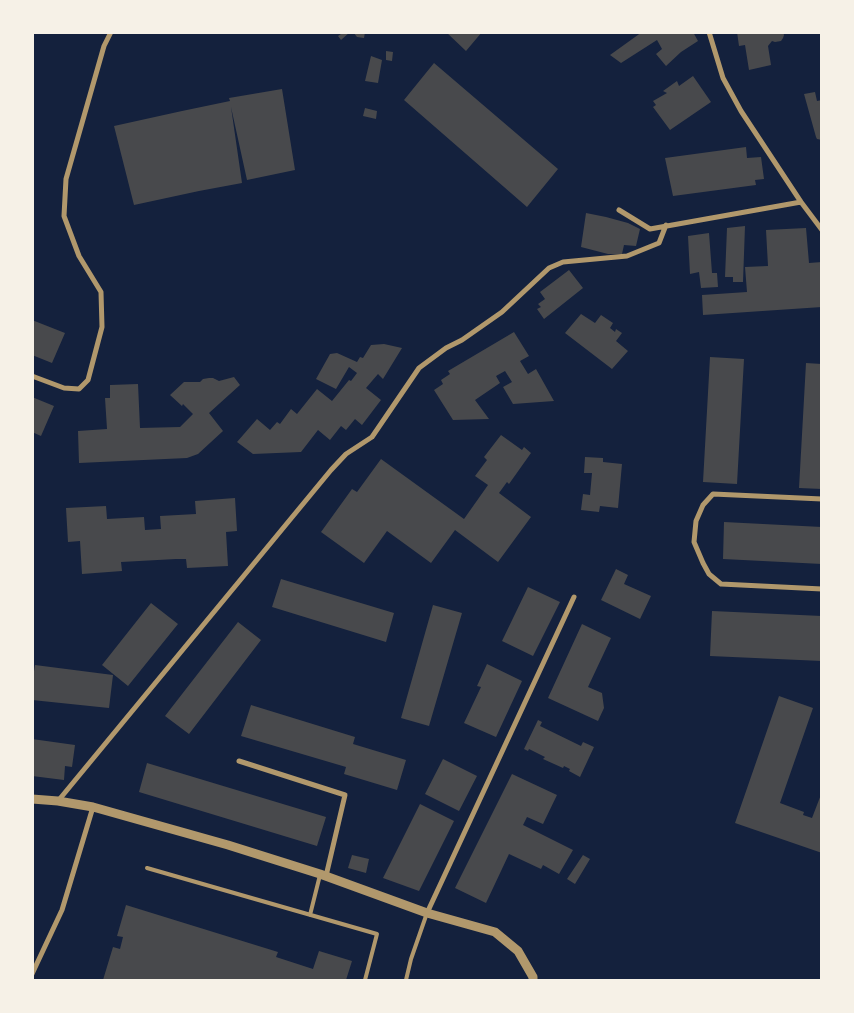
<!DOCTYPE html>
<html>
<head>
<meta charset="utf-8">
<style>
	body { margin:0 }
	#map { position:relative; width:854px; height:1013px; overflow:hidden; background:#14213d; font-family:Commissioner,sans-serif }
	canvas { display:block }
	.frame { position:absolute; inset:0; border:34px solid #f6f1e7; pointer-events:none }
</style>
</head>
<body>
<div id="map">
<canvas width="854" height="1013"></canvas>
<div class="frame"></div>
</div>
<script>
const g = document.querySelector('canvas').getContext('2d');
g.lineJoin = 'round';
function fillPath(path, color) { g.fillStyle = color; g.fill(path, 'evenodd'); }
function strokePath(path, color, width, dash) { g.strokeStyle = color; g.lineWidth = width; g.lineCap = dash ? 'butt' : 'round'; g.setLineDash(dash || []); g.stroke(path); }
const building = new Path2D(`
	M339,32H350L341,40L338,36L341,34Z
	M353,32H365L364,38L357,37Z
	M446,32H482L466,51Z
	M642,32H693L698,41L681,52L666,66L656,54L662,49L657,40L621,63L610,55Z
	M737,32H783L784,35L783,38L781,41L775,42L772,41L768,46L771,65L749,70L745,45L739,46Z
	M386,51L393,52L392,61L386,60Z
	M371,56L382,60L378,83L365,81Z
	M434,63L558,169L527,207L404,100Z
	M693,76L711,102L670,130L653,107L656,105L653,101L667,93L663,91L677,81L679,86Z
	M282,89L295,170L247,180L231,107L242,183L199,191L134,205L114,126L182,111L230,101L229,98Z
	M815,92L817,101L822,100V140L817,139L816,137L804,94Z
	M365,108L377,111L376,119L363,116Z
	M746,147L747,158L761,157L764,179L755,180L756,185L673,196L665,158Z
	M586,213L606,217L628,223L640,229L636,246L624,245L622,254H608L581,247Z
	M745,226L743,282H733V277H725L727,228Z
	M806,228L809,263L822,262V307L703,315L702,295L747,292L745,267L768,266L766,230Z
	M709,233L712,273H717L718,287L701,288L699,272L690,274L688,236Z
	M569,270L583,288L544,319L537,309L541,307L538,304L545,299L540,292Z
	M581,314L595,323L601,315L613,323L610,328L615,332L616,329L622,333L616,341L628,351L612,369L565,333Z
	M32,320L65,333L52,363L32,355Z
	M514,332L529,356L520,361L528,374L536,369L554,401L513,404L503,387L512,382L505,371L496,376L500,383L475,400L489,419L453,420L434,390L443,384L441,380L450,374L448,371Z
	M384,344L402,348L383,379L378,374L366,388L381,400L362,425L355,419L346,430L341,426L330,440L318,430L301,452L253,454L237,442L257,419L270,430L277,422L280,424L291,409L297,414L317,389L332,401L349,380L351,381L357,373L349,367L336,389L316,379L330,354L337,353L357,362L360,357L363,358L371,345Z
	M710,357L744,359L737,484L703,482Z
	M806,363L822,364V489L799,488Z
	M234,377L240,385L209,413L223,431L198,454L187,458L79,463L78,431L107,429L105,398H110V385L138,384L140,428L180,427L193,414L183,404L182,406L170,395L184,382H200L203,379L209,378H213L219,381Z
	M32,397L54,406L41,436L32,432Z
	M501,435L522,450L524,447L531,453L509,484L507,482L499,493L531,517L498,562L455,530L431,563L387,531L364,563L321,532L352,489L357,492L381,459L464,519L488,485L475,476L487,460L484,457Z
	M585,457L603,458V462L622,464L618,508L600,506L599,512L581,510L583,494L590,495L592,473H584Z
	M235,498L237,531L226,532L228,566L187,568L186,559H176L121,562L122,571L82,574L80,541L68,542L66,508L106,506L107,519L144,517L145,530L161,529L160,516L196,514L195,501Z
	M724,522L822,527V564L723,559Z
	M616,569L628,575L624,584L651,596L640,619L601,600Z
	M281,579L394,613L386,642L272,607Z
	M528,587L560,602L533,656L502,641Z
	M151,603L178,624L128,686L102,665Z
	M433,605L462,613L429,726L401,718Z
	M712,611L822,616V661L710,656Z
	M238,622L261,640L189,734L165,716Z
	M582,624L611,638L588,687L602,693L604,708L598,721L548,698Z
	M487,664L522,681L496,737L464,723L481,687L477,686Z
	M35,665L113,675L109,708L32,700V684Z
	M779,696L813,708L780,803L804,812L803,815L812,818L822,792V853L735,823Z
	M251,705L355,737L353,744L406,760L397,790L344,774L346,767L241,736Z
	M538,720L542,722L540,726L581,746L583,742L594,747L580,777L569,771L570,769L564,766L563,768L543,759L545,757L529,749L528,751L524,749Z
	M32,739L75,745L72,767L65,766L64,780L32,776Z
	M443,759L477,776L459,811L425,794Z
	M147,763L326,817L317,846L139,792Z
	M512,774L557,795L543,824L527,817L523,825L573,850L559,874L543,865L541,869L509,854L486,903L455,888Z
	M420,804L454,821L419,891L383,878Z
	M352,855L369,859L366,873L348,868Z
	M583,855L590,859L575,884L567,879Z
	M126,905L278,952L276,957L313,969L319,951L352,961L346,980H103L113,947L120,949L123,937L117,936Z`);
const service = new Path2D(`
	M147,868L377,934L365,980
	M310,915L320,875
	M406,980L411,959L427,913`);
const minor = new Path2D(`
	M709,32L723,78L741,111L801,202L822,230
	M619,210L650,229L801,202
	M32,376L64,388L79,389L88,380L102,327L101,292L79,256L64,216L66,179L104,46L111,32
	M822,499L713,494L703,505L696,521L694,542L703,563L709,574L721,584L822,589
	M239,761L345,795L326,876
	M58,801L331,470L346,454L372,437L419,368L446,348L462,340L502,312L549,268L563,262L627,256L659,243L666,225
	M427,913L574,597
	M32,974L62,910L93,807`);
const tertiary = new Path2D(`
	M32,799L58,801L93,807L228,845L320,874L427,913L495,932L518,951L533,977V980`);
fillPath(building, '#48494c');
strokePath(service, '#b1986c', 4);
strokePath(minor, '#b1986c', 5);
strokePath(tertiary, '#b1986c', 9);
</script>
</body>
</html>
